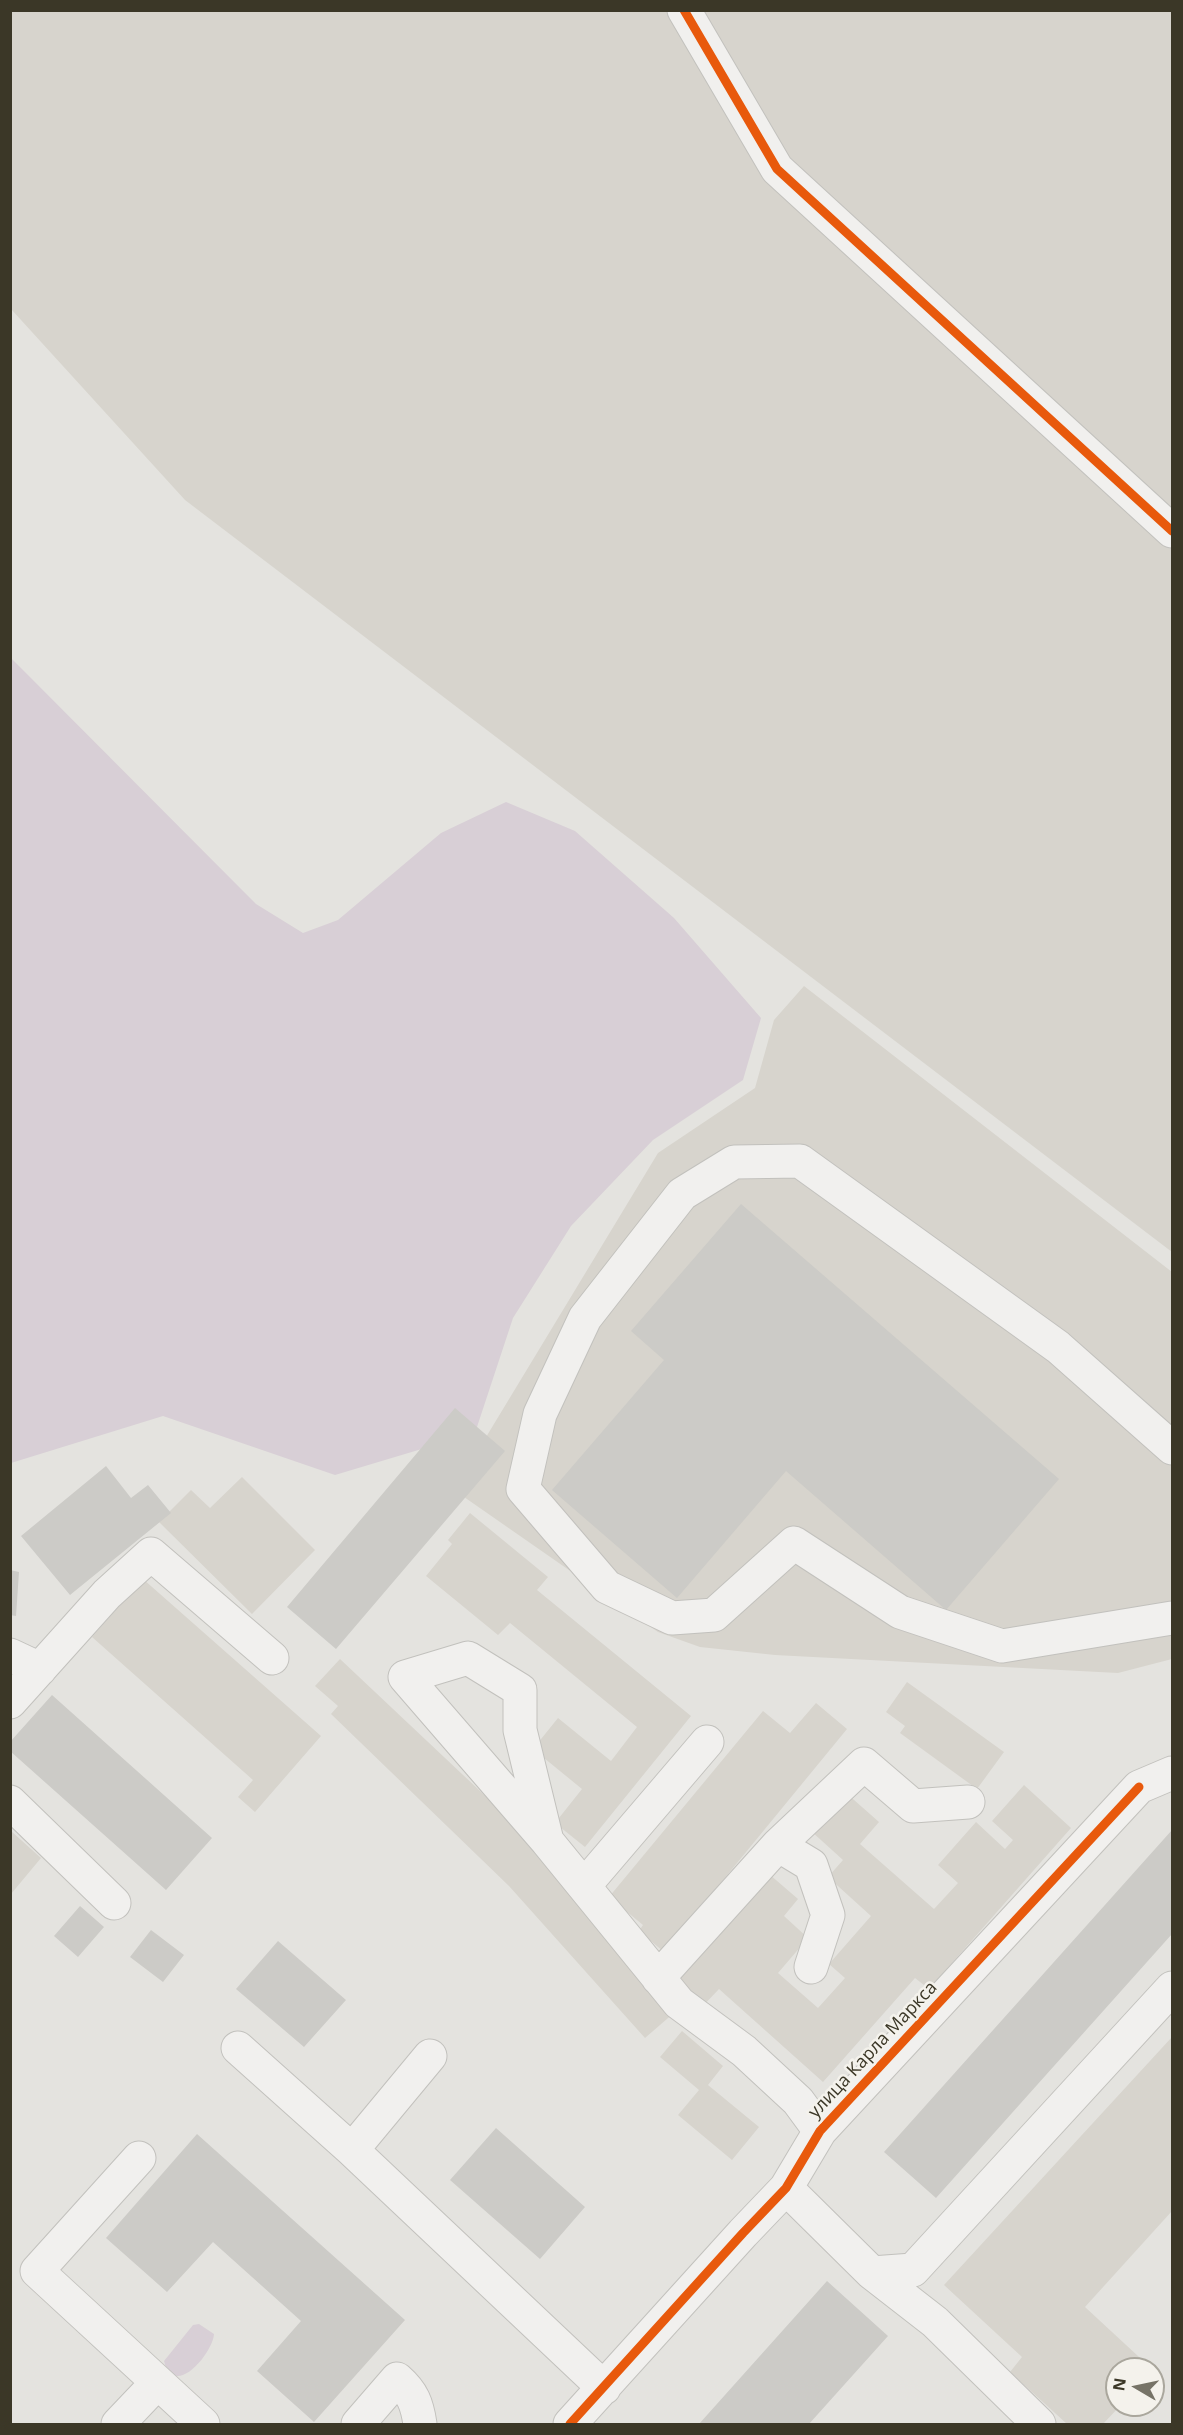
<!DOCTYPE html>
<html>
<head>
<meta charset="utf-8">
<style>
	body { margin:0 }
	#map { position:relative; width:1183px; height:2435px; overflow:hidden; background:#e4e3df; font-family:"Open Sans",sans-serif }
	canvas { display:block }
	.frame { position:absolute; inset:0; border:12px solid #3b3727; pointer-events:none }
	.north { position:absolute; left:1105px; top:2357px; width:60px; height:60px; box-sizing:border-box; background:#f4f2ec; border:2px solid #aaa79d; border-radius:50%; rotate:279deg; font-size:16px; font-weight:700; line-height:24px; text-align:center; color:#3b3727 }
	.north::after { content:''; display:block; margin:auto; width:21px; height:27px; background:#767367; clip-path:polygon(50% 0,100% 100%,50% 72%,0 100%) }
</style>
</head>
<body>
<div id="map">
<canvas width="1183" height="2435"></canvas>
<div class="frame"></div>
<div class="north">N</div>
</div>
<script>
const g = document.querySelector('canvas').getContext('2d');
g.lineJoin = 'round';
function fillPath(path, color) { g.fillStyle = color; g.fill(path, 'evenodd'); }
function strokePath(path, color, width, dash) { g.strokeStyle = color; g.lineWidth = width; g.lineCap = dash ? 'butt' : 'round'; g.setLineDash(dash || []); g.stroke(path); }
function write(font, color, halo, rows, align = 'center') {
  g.font = font + ' "Open Sans",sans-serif'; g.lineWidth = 5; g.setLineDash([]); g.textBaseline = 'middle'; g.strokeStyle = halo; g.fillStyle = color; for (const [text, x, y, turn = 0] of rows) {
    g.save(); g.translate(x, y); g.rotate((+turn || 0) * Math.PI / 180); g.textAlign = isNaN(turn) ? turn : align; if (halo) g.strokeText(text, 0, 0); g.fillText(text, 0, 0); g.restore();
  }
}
const built = new Path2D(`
	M11,11H1172V1252L185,500L11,309Z
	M804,986L1172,1272V1659L1118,1673L775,1655L700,1647L658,1632L454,1490L658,1153L755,1088L774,1020Z
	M242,1477L315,1550L252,1614L159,1522L191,1490L210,1508Z
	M470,1513L548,1577L537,1590L691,1716L585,1847L555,1823L582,1789L533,1749L558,1718L611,1761L637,1727L510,1623L498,1635L426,1576L452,1544L448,1540Z
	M143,1579L321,1736L255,1812L238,1797L253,1780L92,1637Z
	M340,1659L532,1840L675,2012L645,2038L509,1886L331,1714L338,1706L315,1686Z
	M907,1682L1004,1752L977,1789L900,1733L905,1726L886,1712Z
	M816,1703L847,1729L664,1952L639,1931L643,1925L609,1897L763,1711L790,1733Z
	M1024,1785L1071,1828L929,1989L915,1978L823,2082L719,1989L700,2009L672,1984L769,1874L798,1899L784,1916L808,1938L778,1973L818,2008L845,1978L829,1964L871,1916L828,1877L843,1860L811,1831L845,1792L879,1822L860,1844L934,1909L958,1883L938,1865L976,1822L1005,1849L1013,1840L992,1821Z
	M11,1831L41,1858L11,1894Z
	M682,2031L723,2066L708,2085L759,2127L732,2160L678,2115L699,2090L660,2057Z
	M1172,2037V2211L1085,2307L1152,2369H1117V2405H1121L1103,2424H1067L1010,2372L1022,2357L944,2285Z`);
const green = new Path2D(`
	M10,657L256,904L303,933L338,920L441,833L506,802L575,831L674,918L761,1018L743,1080L653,1140L571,1226L513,1318L475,1433L335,1475L163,1416L11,1463Z
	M199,2324L214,2334C213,2353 174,2400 164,2361L193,2325Z`);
const building = new Path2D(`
	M741,1204L1059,1479L946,1610L786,1471L677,1598L552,1490L664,1360L631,1331Z
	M455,1408L505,1451L336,1649L287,1607Z
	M106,1466L131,1498L148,1485L171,1513L70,1595L21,1536Z
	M10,1570L19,1572L16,1616L10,1615Z
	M52,1695L212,1838L166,1890L10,1751V1742Z
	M1172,1830V1934L936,2198L884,2152Z
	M80,1906L104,1927L78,1957L54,1936Z
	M151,1930L184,1955L163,1982L130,1957Z
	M278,1941L346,2000L304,2047L236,1989Z
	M496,2128L585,2207L540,2259L450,2180Z
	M197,2134L405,2320L314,2422L257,2371L301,2321L213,2242L167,2292L106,2238Z
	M827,2281L888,2336L809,2424H699Z`);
const minor = new Path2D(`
	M684,10L777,169L1172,531
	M1172,1448L1058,1347L800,1161L734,1162L682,1194L585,1318L540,1414L523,1489L607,1587L672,1618L714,1615L794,1543L900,1612L1002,1646L1172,1618
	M10,1655L40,1669
	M10,1702L107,1594L151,1554L272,1658
	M10,1802L114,1903
	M547,1841L520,1730V1690L468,1658L405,1677L547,1841L679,2003L744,2051L798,2101L820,2131
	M778,1845L811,1865L828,1915L811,1967
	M584,1886L707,1742
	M658,1978L778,1845L864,1764L913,1806L968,1802
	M238,2048L352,2150L604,2388
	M352,2150L430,2056
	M139,2158L37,2271L203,2424
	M786,2188L872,2273L913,2270L1172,1988
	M872,2273L935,2322L1039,2424
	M118,2424L157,2383
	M358,2424L397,2379C413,2393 417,2404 420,2424
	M570,2424L743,2233L786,2188L820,2131L1139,1787L1172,1773`);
const cycleway = new Path2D(`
	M684,10L777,169L1172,531
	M570,2424L743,2233L786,2188L820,2131L1139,1787`);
const streetNames = [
	["улица Карла Маркса",873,2050,-47]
];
fillPath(built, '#d7d4cd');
fillPath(green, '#d8cfd6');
fillPath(building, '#cccbc7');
strokePath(minor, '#c2c1bd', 35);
strokePath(minor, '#f1f0ee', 33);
strokePath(cycleway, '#e8590c', 9);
write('18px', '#3b3727', '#f4f2ec', streetNames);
</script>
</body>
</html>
